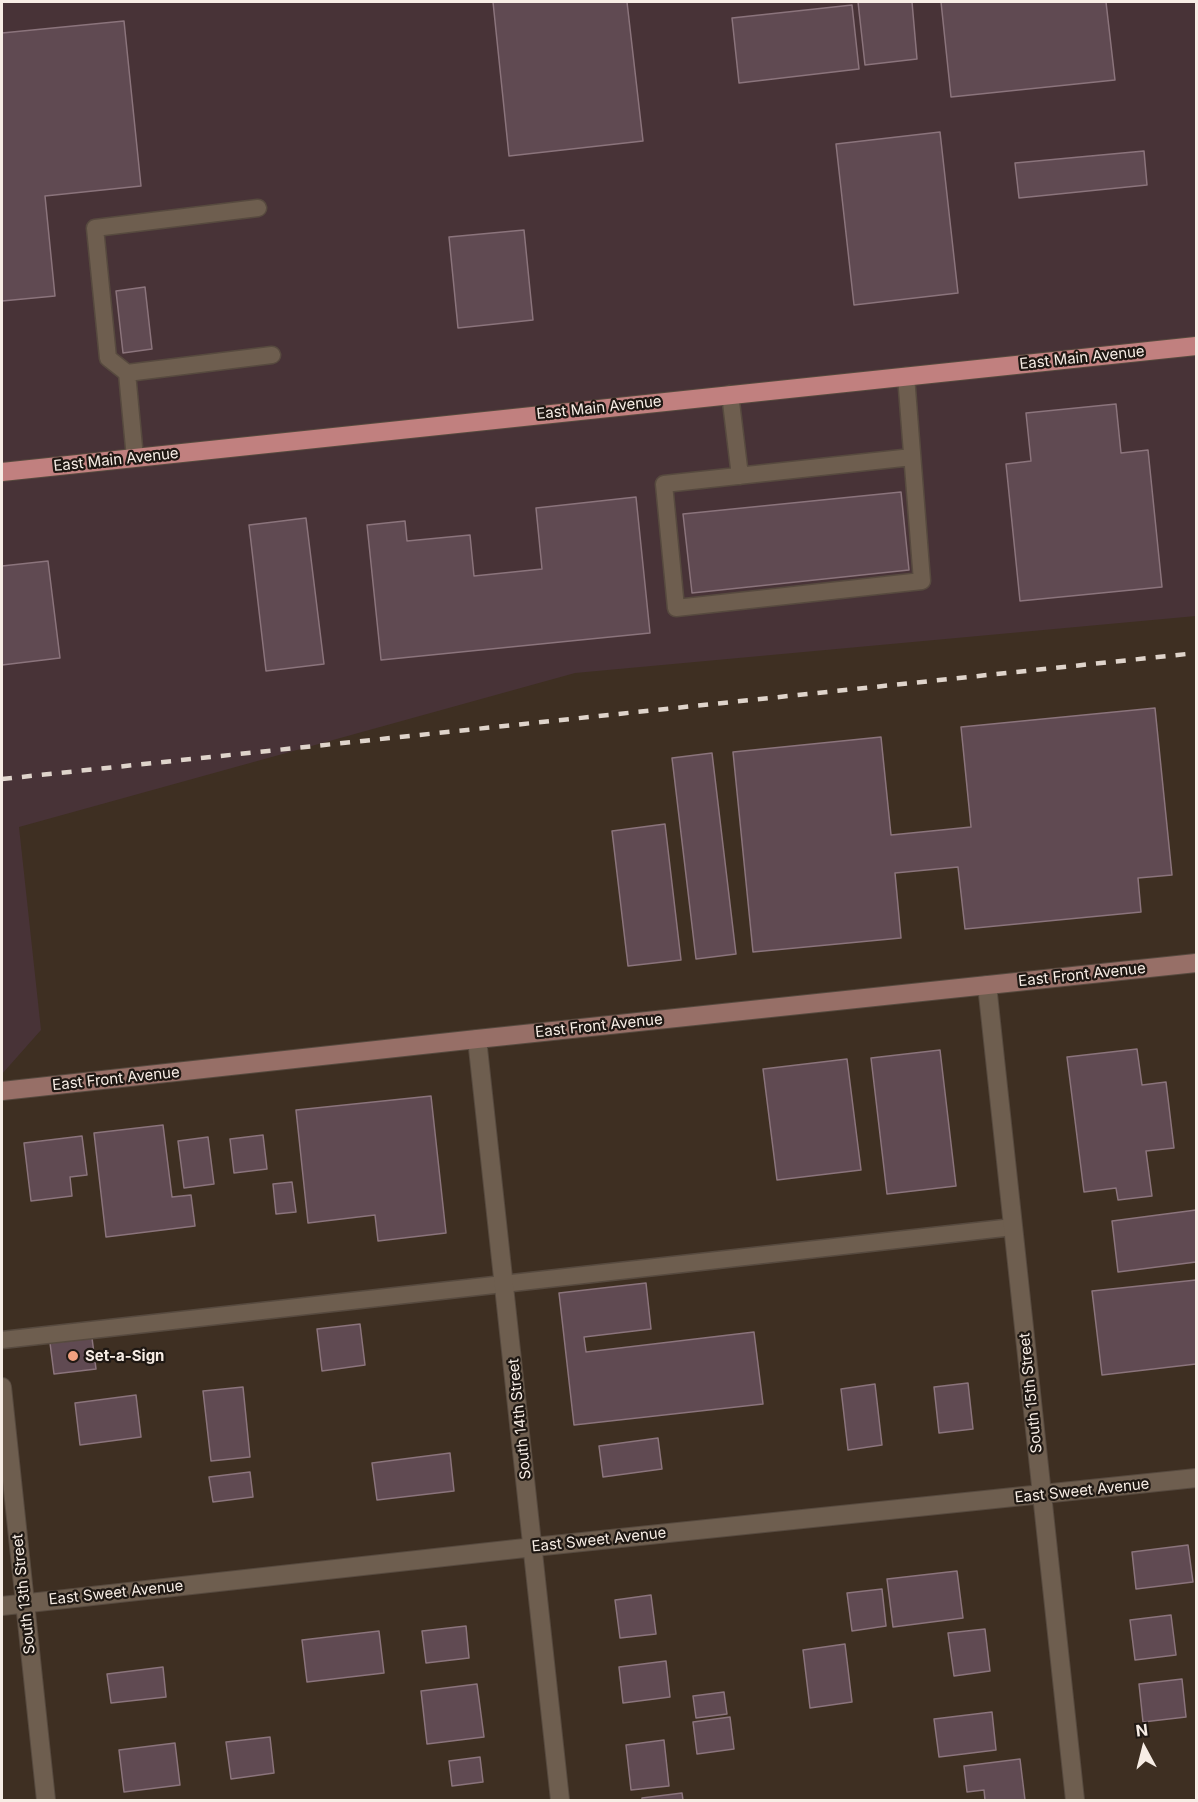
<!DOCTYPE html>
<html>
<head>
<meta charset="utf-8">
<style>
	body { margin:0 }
	#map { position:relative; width:1198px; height:1802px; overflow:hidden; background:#3e2f22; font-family:Inter,sans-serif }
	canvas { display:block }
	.frame { position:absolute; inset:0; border:3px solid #f7ede5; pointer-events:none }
	.north { position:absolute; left:1114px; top:1718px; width:60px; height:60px; -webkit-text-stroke:4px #1f1813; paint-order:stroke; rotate:353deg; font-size:16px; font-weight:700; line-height:24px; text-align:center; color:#f7ede5 }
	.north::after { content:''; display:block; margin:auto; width:21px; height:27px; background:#f7ede5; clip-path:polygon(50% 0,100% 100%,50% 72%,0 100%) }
</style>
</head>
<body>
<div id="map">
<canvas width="1198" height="1802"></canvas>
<div class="frame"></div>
<div class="north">N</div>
</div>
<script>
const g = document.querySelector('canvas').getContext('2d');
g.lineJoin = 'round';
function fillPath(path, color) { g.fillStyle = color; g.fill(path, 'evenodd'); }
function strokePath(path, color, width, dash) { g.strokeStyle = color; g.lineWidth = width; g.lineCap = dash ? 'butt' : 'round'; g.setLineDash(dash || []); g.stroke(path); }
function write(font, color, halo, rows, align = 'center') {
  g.font = font + ' Inter,sans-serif'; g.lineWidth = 4.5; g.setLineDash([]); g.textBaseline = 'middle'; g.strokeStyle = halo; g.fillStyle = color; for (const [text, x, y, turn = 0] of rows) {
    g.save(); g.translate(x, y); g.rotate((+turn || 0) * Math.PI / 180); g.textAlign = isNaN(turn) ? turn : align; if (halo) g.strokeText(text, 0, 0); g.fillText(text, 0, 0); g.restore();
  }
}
const commercial = new Path2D(`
	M2,2H1196V616L575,673L19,827L41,1030L2,1074Z`);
const building = new Path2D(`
	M493,2H627L643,141L509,156Z
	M858,2H912L917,59L865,65Z
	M941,2H1106L1115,80L951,97Z
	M852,5L859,69L739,83L732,18Z
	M124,21L141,186L45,196L55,296L2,301V33Z
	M940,132L958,293L854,305L836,144Z
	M1144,151L1147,185L1019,198L1015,163Z
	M524,230L533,320L458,328L449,237Z
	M145,287L152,349L123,353L116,291Z
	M1116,404L1121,453L1148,450L1162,587L1020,601L1006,464L1031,461L1026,413Z
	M901,492L909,570L692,593L683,514Z
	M636,497L650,633L381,660L367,525L405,521L407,541L470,535L474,576L542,569L536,508Z
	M306,518L324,664L266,671L249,525Z
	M48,561L60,658L2,665V566Z
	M1155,708L1172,875L1138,878L1141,912L965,929L958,867L895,873L901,938L753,952L733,752L881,737L891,835L971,827L961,727Z
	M712,753L736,954L696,959L672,758Z
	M665,824L681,960L628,966L612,831Z
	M1137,1049L1142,1085L1166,1082L1174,1148L1146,1151L1152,1196L1118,1200L1116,1188L1084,1192L1067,1057Z
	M940,1050L956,1186L887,1194L871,1058Z
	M847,1059L861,1170L777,1180L763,1069Z
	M431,1096L446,1233L378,1241L375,1215L308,1223L296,1110Z
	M163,1125L172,1197L191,1195L195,1226L106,1237L94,1133Z
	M263,1135L267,1169L234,1173L230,1139Z
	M82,1136L87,1175L70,1177L72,1196L31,1201L24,1143Z
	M208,1137L214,1184L184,1188L178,1141Z
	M292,1182L296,1212L276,1214L273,1184Z
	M1196,1210V1262L1118,1272L1112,1221Z
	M1196,1280V1364L1102,1375L1092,1291Z
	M646,1283L651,1329L584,1337L586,1352L754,1332L763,1404L574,1425L559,1293Z
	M360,1324L365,1365L322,1371L317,1329Z
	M92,1338L96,1369L54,1374L50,1343Z
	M968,1383L973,1429L939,1433L934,1387Z
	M875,1384L882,1445L848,1450L841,1389Z
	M243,1387L250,1457L211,1461L203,1391Z
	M136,1395L141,1437L80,1445L75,1403Z
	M658,1438L662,1469L603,1477L599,1446Z
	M450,1453L454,1491L377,1500L372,1463Z
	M250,1472L253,1497L213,1502L209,1477Z
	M1188,1545L1193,1582L1136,1589L1132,1552Z
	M957,1571L963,1618L893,1627L887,1579Z
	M882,1589L886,1626L852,1631L847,1593Z
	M651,1595L656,1634L620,1638L615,1600Z
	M1171,1615L1176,1655L1135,1660L1130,1620Z
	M466,1626L469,1658L426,1663L422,1631Z
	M985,1629L990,1671L954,1676L948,1633Z
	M379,1631L384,1673L307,1682L302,1640Z
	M845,1644L852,1702L810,1708L803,1650Z
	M666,1661L670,1697L623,1703L619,1667Z
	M163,1667L166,1697L111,1703L107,1674Z
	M1182,1679L1186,1717L1143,1722L1139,1684Z
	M477,1684L484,1737L427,1744L421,1691Z
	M724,1692L727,1714L696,1718L693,1696Z
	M992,1712L996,1750L939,1757L934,1719Z
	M730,1717L734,1749L697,1754L693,1722Z
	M270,1737L274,1773L231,1779L226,1742Z
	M664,1740L669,1786L631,1790L626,1745Z
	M175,1743L180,1785L124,1792L119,1750Z
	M480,1757L483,1782L452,1786L449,1761Z
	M1020,1759L1025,1800H985L984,1790L967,1792L964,1766Z
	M682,1793L683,1800H642V1798Z`);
const lane = new Path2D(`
	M258,208L95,228L108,358L127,373L272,355
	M127,373L135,458
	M906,376L922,581L676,608L664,484L912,457
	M730,394L740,476
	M2,1340L1013,1227`);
const street = new Path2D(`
	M987,985L1075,1800
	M477,1039L560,1800
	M2,1387L46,1800
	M2,1606L534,1547L1196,1478`);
const secondary = new Path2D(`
	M2,1091L477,1039L1196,963`);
const primary = new Path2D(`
	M2,472L1196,346`);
const rail = new Path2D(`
	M2,779L1196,653`);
const markers = [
	[73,1356,6,"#f2a07f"]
];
const streetNames = [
	["East Main Avenue",1082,358,-6],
	["East Main Avenue",599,408,-6],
	["East Main Avenue",116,460,-6],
	["East Front Avenue",1082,975,-6],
	["East Front Avenue",599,1026,-6],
	["East Front Avenue",116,1079,-6],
	["South 15th Street",1031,1393,-96],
	["South 14th Street",520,1419,-96],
	["East Sweet Avenue",1082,1491,-6],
	["East Sweet Avenue",599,1540,-6],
	["East Sweet Avenue",116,1593,-6],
	["South 13th Street",24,1594,-96]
];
const poiNames = [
	["Set-a-Sign",85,1356]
];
fillPath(commercial, '#483337');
fillPath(building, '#604a52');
strokePath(building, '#8b747c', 1.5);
strokePath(lane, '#574a3f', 19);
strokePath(street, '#574a3f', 20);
strokePath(secondary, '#574a3f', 20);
strokePath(primary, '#574a3f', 20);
strokePath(lane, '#6e5e4f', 16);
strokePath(street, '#6e5e4f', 18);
strokePath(secondary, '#976f67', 18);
strokePath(primary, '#c1807f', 18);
strokePath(rail, '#dfd4cb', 4.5, [10, 10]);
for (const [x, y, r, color] of markers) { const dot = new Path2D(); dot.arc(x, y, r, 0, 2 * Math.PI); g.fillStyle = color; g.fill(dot); strokePath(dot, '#1f1813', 2); }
write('15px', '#f7ede5', '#1f1813', streetNames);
write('bold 15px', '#f7ede5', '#1f1813', poiNames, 'left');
</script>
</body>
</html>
